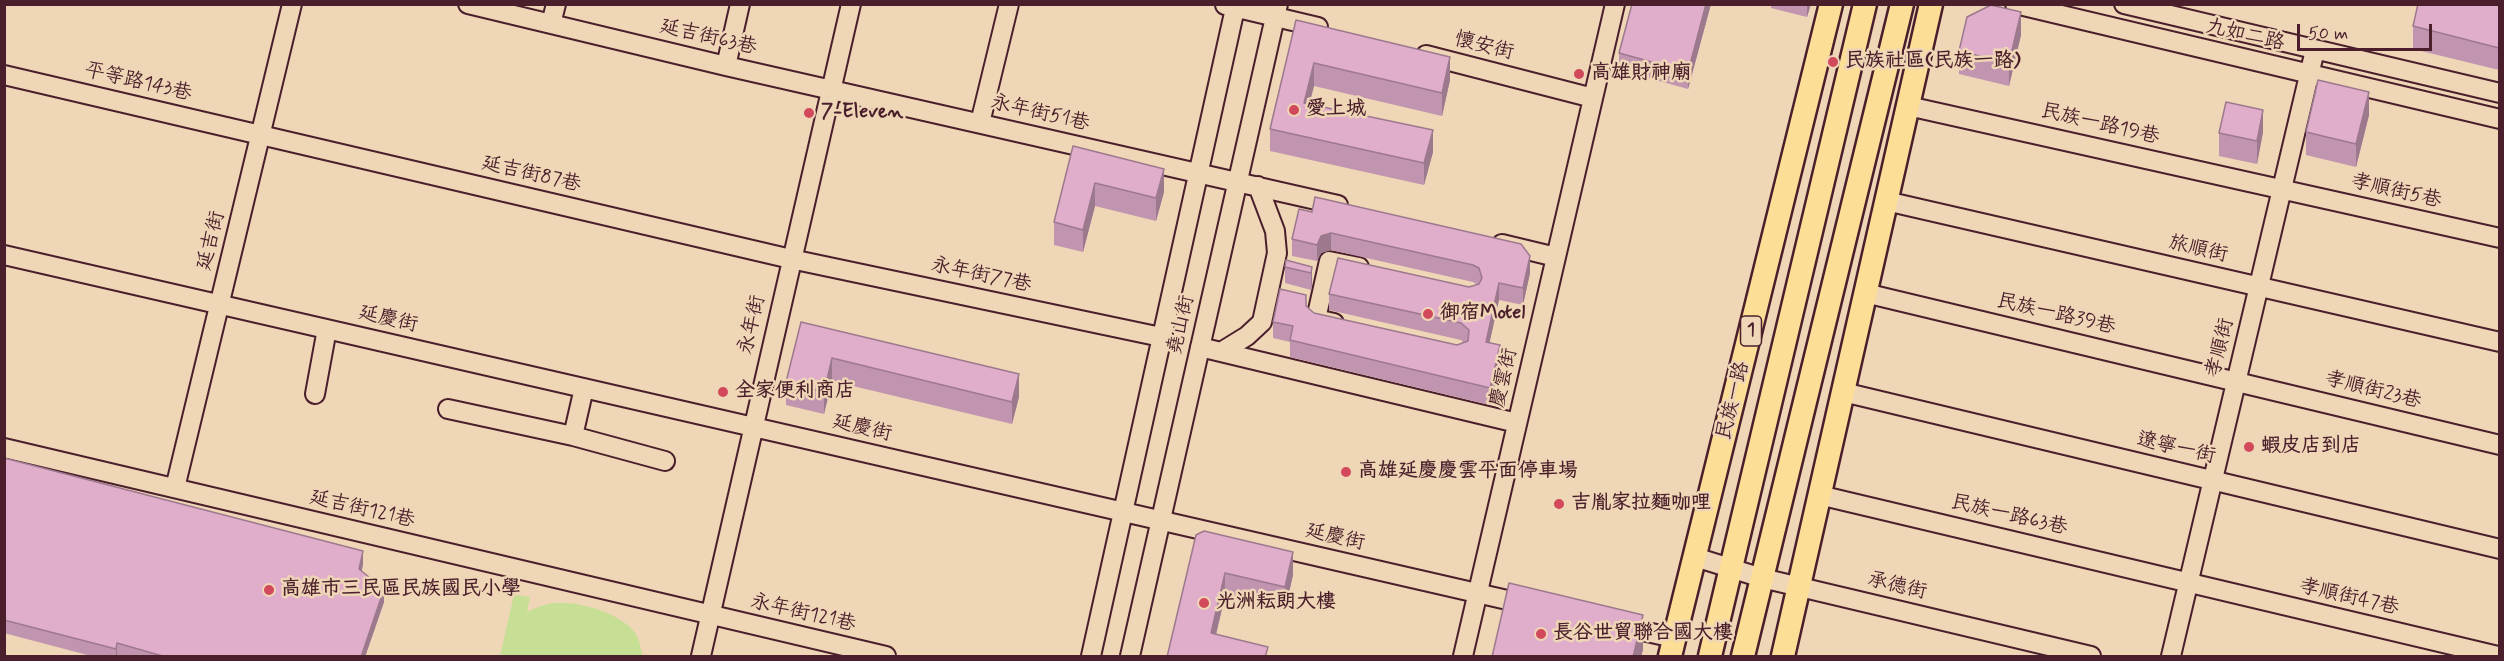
<!DOCTYPE html>
<html>
<head>
<meta charset="utf-8">
<style>
	body { margin:0 }
	#map { position:relative; width:2504px; height:661px; overflow:hidden; background:#eed6b6; font-family:Mynerve,sans-serif }
	canvas { display:block }
	.frame { position:absolute; inset:0; border:6px solid #4a1f2b; pointer-events:none }
	.scale { position:absolute; left:2297px; top:24px; width:135px; height:27px; box-sizing:border-box; border:3px solid #4a1f2b; border-top:0; padding-left:8px; font-size:18px; line-height:21px; white-space:nowrap; color:#4a1f2b; -webkit-text-stroke:4px #eed6b6; paint-order:stroke }
</style>
</head>
<body>
<div id="map">
<canvas width="2504" height="661"></canvas>
<div class="frame"></div>
<div class="scale">50 m</div>
</div>
<script>
const g = document.querySelector('canvas').getContext('2d');
g.lineJoin = 'round';
function fillPath(path, color) { g.fillStyle = color; g.fill(path, 'evenodd'); }
function strokePath(path, color, width, dash) { g.strokeStyle = color; g.lineWidth = width; g.lineCap = dash ? 'butt' : 'round'; g.setLineDash(dash || []); g.stroke(path); }
function write(font, color, halo, rows, align = 'center') {
  g.font = font + ' Mynerve,"LXGW WenKai TC",sans-serif'; g.lineWidth = 5; g.setLineDash([]); g.textBaseline = 'middle'; g.strokeStyle = halo; g.fillStyle = color; for (const [text, x, y, turn = 0] of rows) {
    g.save(); g.translate(x, y); g.rotate((+turn || 0) * Math.PI / 180); g.textAlign = isNaN(turn) ? turn : align; if (halo) g.strokeText(text, 0, 0); g.fillText(text, 0, 0); g.restore();
  }
}
const green = new Path2D(`
	M514,595L530,597L527,612C538,607 550,602 563,603C586,603 628,616 638,638C640,643 641,651 643,656H500Z`);
const minor = new Path2D(`
	M468,4L726,66L1338,205
	M2015,4L2500,119
	M2124,4L2500,93
	M1225,5L1318,27
	M551,24L556,4
	M1426,55L1593,98
	M726,66L740,4
	M4,75L791,259L1161,337
	M1908,106L2500,238
	M980,123L1009,4
	M1886,201L2500,342
	M1502,244L1556,257
	M4,255L1529,605
	M1865,293L2500,445
	M1334,323L1316,319L1329,261L1359,267
	M1200,347L1517,423
	M1221,352L1247,336L1262,322L1277,253L1275,231L1258,186
	M1843,392L2500,549
	M315,394L327,329
	M448,409L573,436L665,461
	M573,436L584,388
	M4,448L886,656
	M175,488L292,4
	M1819,495L2498,656
	M1695,557L1762,578L2091,656
	M1620,626L1674,638
	M701,656L851,4
	M1091,656L1236,4
	M1130,656L1278,4
	M1463,656L1615,4
	M2171,656L2315,50`);
const major = new Path2D(`
	M1670,656L1831,4
	M1710,656L1865,4
	M1743,656L1902,4
	M1783,656L1931,4`);
const wall = new Path2D(`
	M1632,4H1711L1688,89L1619,70V53Z
	M1771,4H1811L1807,17L1771,8Z
	M2499,4V70L2413,49V26Z
	M1296,20L1450,80L1442,116L1314,86L1309,104L1433,152L1424,185L1270,151V129Z
	M2021,35L2009,86L1959,74V51Z
	M2369,115L2356,167L2306,155V132Z
	M2263,132L2257,164L2219,156V133Z
	M1073,146L1164,192L1156,221L1095,206L1083,252L1054,245V222Z
	M1299,209L1530,273L1523,305L1499,300L1489,343L1500,362L1490,405L1290,357V342L1273,338V322L1306,307L1314,313L1457,345L1464,343L1461,340L1329,310V294L1469,287L1478,285L1473,282L1331,250L1321,253L1317,261L1292,256V239Z
	M1285,267H1312V283L1311,290L1285,283Z
	M801,322L1019,397L1012,424L832,381L824,414L786,405V382Z
	M4,458L363,564L362,571L384,602L365,657H95L4,633Z
	M1196,535L1293,575L1285,610L1225,596L1216,634L1268,657H1167Z`);
const shadedWall = new Path2D(`
	M1706,4H1711L1688,89V72Z
	M1807,4H1811L1807,17Z
	M2021,12V35L2009,86V63Z
	M1450,57V80L1442,116V93Z
	M1314,63V86L1304,125V103Z
	M2369,92V115L2356,167V144Z
	M2263,110V132L2257,164V141Z
	M1433,130V152L1424,185V163Z
	M1164,169V192L1156,221V198Z
	M1095,183V206L1083,252V230Z
	M1331,233V250L1321,253L1317,261V245L1321,236Z
	M1530,256V273L1523,305V288Z
	M1312,267V283L1311,290V273Z
	M1499,283V300L1486,359V342Z
	M1500,345V362L1490,405V388Z
	M832,358V381L824,414V392Z
	M1019,374V397L1012,424V402Z
	M363,551V564L359,582V569Z
	M1293,552V575L1285,610V587Z
	M1225,573V596L1211,656V633Z
	M384,589V602L365,657H361Z
	M1643,615V650L1641,657H1633Z
	M117,643V657H116V649Z`);
const building = new Path2D(`
	M1632,4H1706L1688,72L1619,53Z
	M2418,4H2499V48L2413,26Z
	M1991,5L2021,12L2009,63L1959,51L1967,17Z
	M1296,20L1450,57L1442,93L1314,63L1304,103L1433,130L1424,163L1270,129Z
	M2318,80L2369,92L2356,144L2306,132Z
	M2226,102L2263,110L2257,141L2219,133Z
	M1073,146L1164,169L1156,198L1095,183L1083,230L1054,222Z
	M1315,197L1521,244L1530,256L1523,288L1499,283L1486,342L1500,345L1490,388L1290,340L1293,326L1273,322L1280,289L1306,295V306L1314,313L1457,345L1468,341L1469,330L1461,323L1329,294L1338,258L1469,287L1479,284L1482,278L1479,268L1473,265L1331,233L1321,236L1317,245L1292,239L1299,209L1312,212Z
	M1286,260L1312,267L1311,273L1285,267Z
	M801,322L1019,374L1012,402L832,358L824,392L786,382Z
	M4,458L363,551L359,569L384,589L361,657H166L117,643L116,649L4,620Z
	M1204,531L1293,552L1285,587L1225,573L1211,633L1268,647L1265,657H1167L1196,535Z
	M1509,583L1643,615L1633,657H1492Z`);
const markers = [
	[1833,62,6,"#d1495b"],
	[1579,74,6,"#d1495b"],
	[1294,110,6,"#d1495b"],
	[809,113,6,"#d1495b"],
	[1428,314,6,"#d1495b"],
	[723,392,6,"#d1495b"],
	[2249,447,6,"#d1495b"],
	[1346,472,6,"#d1495b"],
	[1559,504,6,"#d1495b"],
	[269,590,6,"#d1495b"],
	[1204,603,6,"#d1495b"],
	[1541,634,6,"#d1495b"]
];
const shields = [
	[1751,331,21]
];
const shieldNames = [
	["1",1751,331]
];
const streetNames = [
	["九如二路",2245,36,13],
	["延吉街63巷",708,38,13],
	["懷安街",1484,47,14],
	["平等路143巷",138,83,13],
	["永年街51巷",1040,114,13],
	["民族一路19巷",2100,125,13],
	["延吉街87巷",531,175,13],
	["孝順街5巷",2396,192,13],
	["延吉街",212,241,-76],
	["旅順街",2198,250,13],
	["永年街77巷",981,276,12],
	["民族一路39巷",2056,315,13],
	["延慶街",388,320,13],
	["永年街",753,325,-77],
	["堯山街",1182,325,-77],
	["孝順街",2221,348,-76],
	["慶雲街",1505,378,-77],
	["孝順街23巷",2373,391,14],
	["民族一路",1734,401,-76],
	["延慶街",862,429,13],
	["遼寧一街",2176,449,13],
	["延吉街121巷",362,510,13],
	["民族一路63巷",2009,516,13],
	["延慶街",1335,538,13],
	["承德街",1897,587,13],
	["孝順街47巷",2349,598,13],
	["永年街121巷",803,614,13]
];
const poiNames = [
	["民族社區(民族一路)",1845,62],
	["高雄財神廟",1591,74],
	["愛上城",1306,110],
	["7-Eleven",821,113],
	["御宿Motel",1440,314],
	["全家便利商店",735,392],
	["蝦皮店到店",2261,447],
	["高雄延慶慶雲平面停車場",1358,472],
	["吉胤家拉麵咖哩",1571,504],
	["高雄市三民區民族國民小學",281,590],
	["光洲耘朗大樓",1216,603],
	["長谷世貿聯合國大樓",1553,634]
];
fillPath(green, '#c7df95');
strokePath(minor, '#4a1f2b', 22);
strokePath(major, '#4a1f2b', 27);
strokePath(minor, '#eed6b6', 18);
strokePath(major, '#fdde96', 22);
fillPath(wall, '#c195af');
fillPath(shadedWall, '#9d798e');
fillPath(building, '#e0adcb');
strokePath(building, '#9d798e', 1.5);
for (const [x, y, r, color] of markers) { const dot = new Path2D(); dot.arc(x, y, r, 0, 2 * Math.PI); g.fillStyle = color; g.fill(dot); strokePath(dot, '#eed6b6', 2); }
for (const [x, y, w] of shields) { const box = new Path2D(); box.roundRect(x - w / 2, y - 15, w, 30, 4.5); g.fillStyle = '#eed6b6'; g.fill(box); strokePath(box, '#4a1f2b', 1.5); }
write('bold 18px', '#4a1f2b', null, shieldNames);
write('20px', '#4a1f2b', '#eed6b6', streetNames);
write('bold 20px', '#4a1f2b', '#eed6b6', poiNames, 'left');
</script>
</body>
</html>
